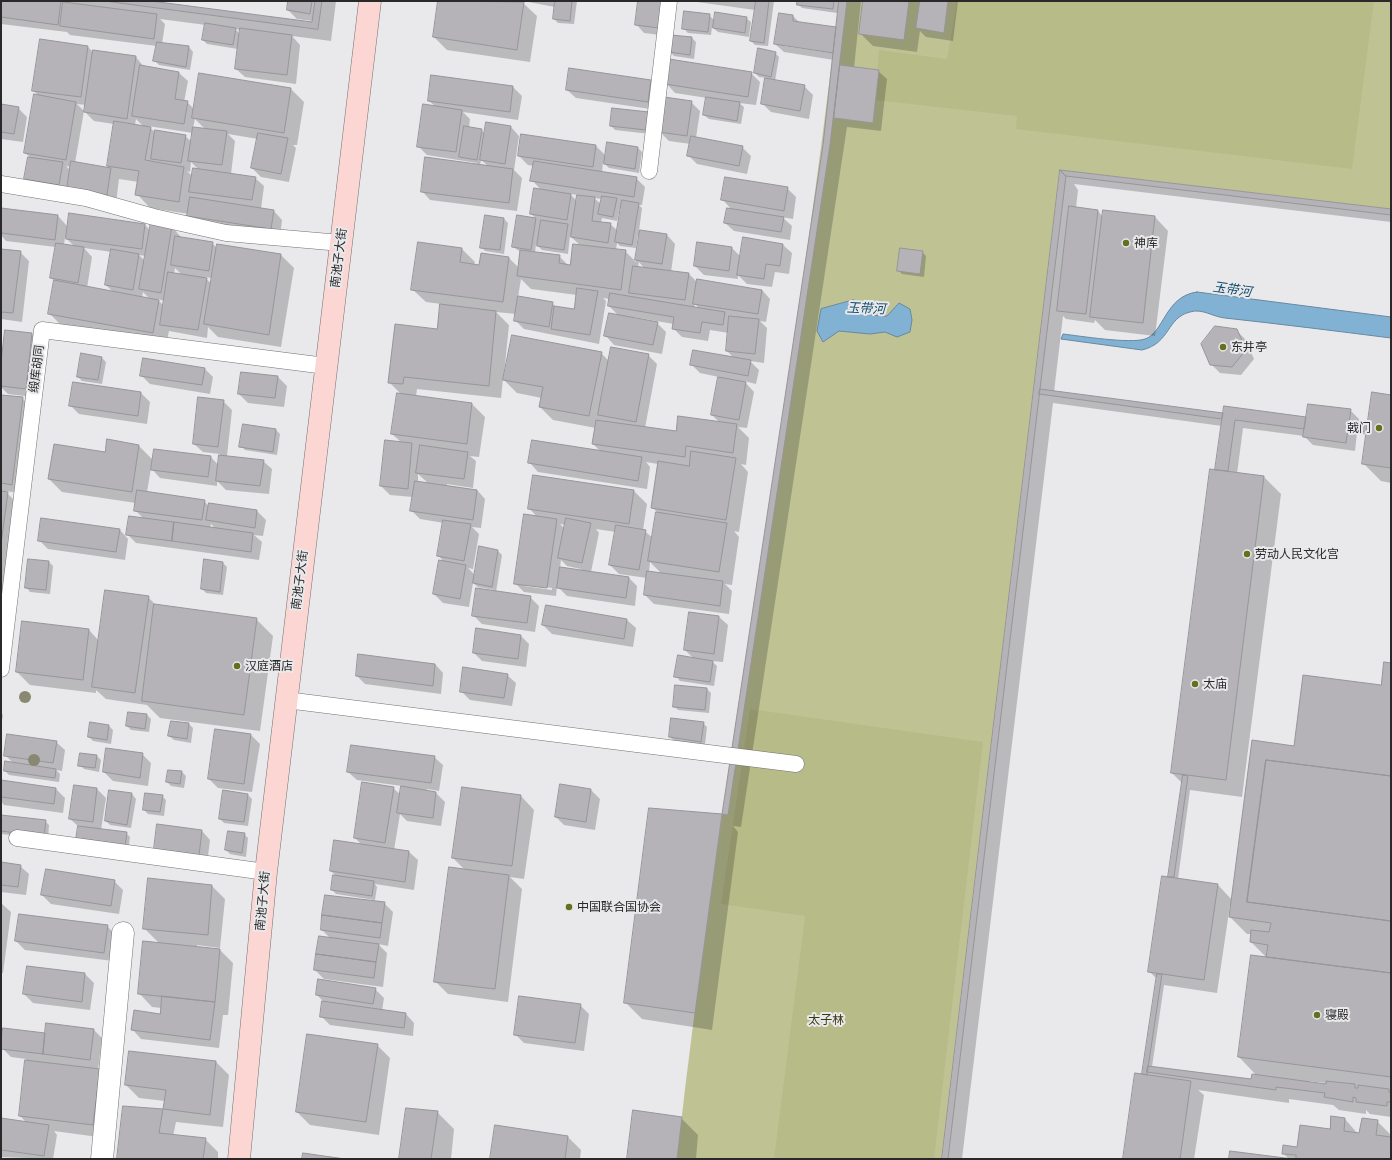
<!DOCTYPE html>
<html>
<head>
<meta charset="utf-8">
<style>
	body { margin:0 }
	#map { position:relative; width:1392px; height:1160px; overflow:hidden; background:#e9e8eb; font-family:Figtree,sans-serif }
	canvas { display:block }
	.frame { position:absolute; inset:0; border:2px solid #29292a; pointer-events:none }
</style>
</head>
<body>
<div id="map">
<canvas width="1392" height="1160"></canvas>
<div class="frame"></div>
</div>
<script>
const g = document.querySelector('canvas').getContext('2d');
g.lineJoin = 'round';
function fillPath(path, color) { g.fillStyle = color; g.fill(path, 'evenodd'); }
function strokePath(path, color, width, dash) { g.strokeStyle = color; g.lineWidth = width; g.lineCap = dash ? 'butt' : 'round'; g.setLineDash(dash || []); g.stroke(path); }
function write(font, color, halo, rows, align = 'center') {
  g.font = font + ' Figtree,"Noto Sans SC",sans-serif'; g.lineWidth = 4; g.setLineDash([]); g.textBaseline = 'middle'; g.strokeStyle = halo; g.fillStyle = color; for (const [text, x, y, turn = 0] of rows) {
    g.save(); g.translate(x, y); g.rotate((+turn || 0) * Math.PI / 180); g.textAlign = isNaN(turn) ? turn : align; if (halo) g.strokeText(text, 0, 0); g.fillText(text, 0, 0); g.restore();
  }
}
const green = new Path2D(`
	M839,1H1391V209L1060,170L942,1159H677C720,772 795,388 839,1Z`);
const forest = new Path2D(`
	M957,1H1374L1352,169L1016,129L1017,116L875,100L879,50L947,59Z
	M750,709L983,742L934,1159H774L805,916L721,904Z`);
const water = new Path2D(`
	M1197,292L1391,317V338C1336,331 1280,324 1225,318C1213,317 1202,308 1190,312C1166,318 1171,343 1142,350L1061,339L1063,334C1080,336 1130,344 1145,339C1164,333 1165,296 1197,292Z
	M854,300C862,314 870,316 887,316L899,303L910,309L912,320L910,332L897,337L885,332L870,334L839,331L823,342L817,331L821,309Z`);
const shadow = new Path2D(`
	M1,1H144L313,24V21L297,19L288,10L289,1H336L331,41L292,36L300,45L296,84L245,77L236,69L238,49L207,44L203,40L206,25L160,19L165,24L162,44L189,47L193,52L190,70L159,65L155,61L157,46L70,35L67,32L1,24ZM235,29L241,30L240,34Z
	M439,1H512L523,3L537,16L530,62L447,50L434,37Z
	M523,1H577L574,24L558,23L554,19L555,7Z
	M639,1L668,36L644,33L636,24Z
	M690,1H774L768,46L755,45L751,41L755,10Z
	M798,1H861L854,68L878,71L887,79L881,131L847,127L741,827L733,826L738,832L712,1030L642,1019L625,1002L650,809L723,815L824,145L834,60L784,52L775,44L793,16L799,22L837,28L840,7H838L837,13L802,8L798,4ZM784,44L838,52V54L784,46Z
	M864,1H958L953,41L926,37L920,31L917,52L873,46L860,33Z
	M709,15L715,21L746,18L751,22L749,37L718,32L712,27L711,35L688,33L684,29Z
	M692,38L696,42L694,59L674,56L670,52Z
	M88,47L94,53V51L136,57L144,67L179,73L188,81L184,102H187L194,109L291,89L304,102L297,145H293L296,148L289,182L261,177L252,168L258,139L228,134L235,141L231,174L255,178L264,186L261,209L274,211L282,220L280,237L197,224L189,214L150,208L137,194L139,182L119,179L116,203L34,187L25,179L31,158L25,153L39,96L33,90ZM77,104L86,105L85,112L94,121L114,124L108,166L110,169L75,163L84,111ZM136,119L144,127L135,125ZM195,119L206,130L193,128ZM148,126L193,133L192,142L185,136L156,133ZM191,162L199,170L193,177L187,171L190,172ZM66,166L71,167V171Z
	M775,53L779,57L775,81L804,86L813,95L809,119L771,112L762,103L766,78L759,77L755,73Z
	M751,73L760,82L756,105L739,103L744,107L741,124L709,119L704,115L707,98L675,93L667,84Z
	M651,81L660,90L657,110L576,98L567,90Z
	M513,87L522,96L518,120L463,112L470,119L469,128L481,130L485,133L511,127L519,136L514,170L522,178L517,211L430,200L422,191L476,165L477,163L427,155L418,146L436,107L429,101ZM481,160L488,166L480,165Z
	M691,102L700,111L696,138L742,147L751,156L747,174L697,164L688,155L691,144L669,141L660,132Z
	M1,105L18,108L27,117L23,142L1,139Z
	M648,113L650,134L615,130L611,126Z
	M596,146L606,156L638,148L642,152L639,173L609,168L603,162L602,173L636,178L645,187L642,205H639L642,208L639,231L667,235L675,244L671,272L689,274L698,283L762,290L770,299L766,322L760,321L767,328L764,363L750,361L759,370L756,384L744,381L754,392L747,428L738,427L749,438L746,465L741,464L748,472L739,532L734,531L739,537L732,585L725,584L732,591L729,614L654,604L645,595L647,578L619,574L610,565L616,532L596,529L599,533L591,572L629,578L637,586L635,606L567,596L557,586L556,596L524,592L515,583L538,518L529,508L534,476L634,491L647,504L643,530L653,538L657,512L652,507L658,464L646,462L650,467L647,489L538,472L530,463L601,452L593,444L596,428L553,420L540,407L542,398L517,393L503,379L501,398L417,389L416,396L472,404L485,417L479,457L470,456L476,461L473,488L447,484V486L477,490L485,499L481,528L472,527L479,534L473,569L468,568L475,575L498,551L502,555L496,592L530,597L539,606L535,632L482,624L473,615L495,590L478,587L473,583L469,607L443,603L434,594L444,562L438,555L444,523L420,519L411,510L413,497L390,495L381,486L401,442L392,434L401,394L389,382L438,330L441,304L426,302L412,289L462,249L475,262L474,265L480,266L482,254L509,258L519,268L521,252L513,247L518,216L537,219L531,214L542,191L532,180L534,166L528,165L519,156ZM570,194L578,195L577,201ZM594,198L602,199L601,204ZM620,208H622L618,231L610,224L601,223L602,218L617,221ZM638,235L640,236L636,262L625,251L616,250L617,243L620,246L636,248ZM570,236L581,246L571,266L568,265L559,256L535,253L536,244L542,250L568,254ZM639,262L644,268L638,267ZM521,279L531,289L577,295L574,311L556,307L552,303L518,297ZM603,298L610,299L609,306L619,316L606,336L614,345L662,354L666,332L657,323L633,319V317L674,324L673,328L682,337L708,341L710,330L729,333L727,351L734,358L691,364L700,373L719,377L712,415L720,423L677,433L645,428L657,364L648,355L609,361L601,353L504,374L509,325L496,312L516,314L515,320L524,329L599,344L606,301ZM695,304L700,309L694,308ZM418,474L428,483L418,482ZM560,524L566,525L565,529ZM561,560L567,566L581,569V571L560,568ZM650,562L662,574L649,572ZM524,584L552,588V590L524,586Z
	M1061,172L1391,210V222L1074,184L1078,190L1076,208L1098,211L1103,217L1104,211L1155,217L1168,231L1155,336L1105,330L1095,320L1094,323L1066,319L1063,316L1054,392L1224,414L1225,407L1307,418L1350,410L1359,419L1358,424L1367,425L1391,396V483L1381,481L1364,464L1368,435L1357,433L1355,451L1313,445L1304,436L1243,428L1237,474L1264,477L1281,494L1242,797L1190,790L1178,879L1218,885L1232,900L1295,747L1382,686L1391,664V1117L1370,1114L1366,1110V1114L1339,1110L1333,1105L1289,1099V1103L1198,1090L1204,1095L1194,1159H1124L1143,1075L1157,979L1150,972L1169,878L1182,783L1172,773L1222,426L1053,403L962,1159H943ZM1230,905L1232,906L1230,917L1247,934H1252L1251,942L1268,959L1239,1057L1257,1076L1252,1080L1152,1067L1164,985L1217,993ZM1307,1081L1327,1083V1085L1307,1083Z
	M787,188L796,197L793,219L782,217L792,226L790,240L734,231L725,223L732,210L722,199Z
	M1,209L58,216L68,227L145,225L150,230L172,227L180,236V238L212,243L217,248L218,245L281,255L294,268L281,347L218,337L208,327L207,338L169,331L166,345L62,326L49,313L55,281L51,278L56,247L6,241L1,235ZM65,237L75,247L64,245ZM84,248L112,252L106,285L114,293L87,288L92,257ZM139,255L146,256L145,261ZM175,268L182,275L174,274ZM204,277L213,278L212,284ZM143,292L150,299L142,298ZM157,299L165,301L164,306Z
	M486,216L504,219L508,223L504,254L485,251L481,247Z
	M744,238L783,245L792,253L789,274L775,272L772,287L747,284L738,275V279L704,275L695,266L732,248L741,257Z
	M1,250L20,252L29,261L22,322L1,319Z
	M922,252L926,256L924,277L902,274L898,270Z
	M1236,330L1245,339L1254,359L1241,375L1220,373L1211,364Z
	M6,331L32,334L41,343L34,397L8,394L1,387Z
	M102,358L106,362L102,384L82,381L78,377Z
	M204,368L213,377L210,394L150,384L141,375Z
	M278,377L287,386L284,407L248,403L239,394Z
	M73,384L141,393L150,402L147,424L79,414L70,405Z
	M1,396L22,398L31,407L21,493L5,491L20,506L1,622Z
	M223,401L232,410L227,456L263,461L272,469L269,494L226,490L217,481V486L160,478L151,468L147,492L204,501L209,506V504L257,511L266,520L263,536L254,535L262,542L259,560L136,543L128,535L144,519L135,510L136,503L62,492L49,479L106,453L139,446L153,460L211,457L219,466L220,454L203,452L194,444ZM211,524L215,528H210Z
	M244,425L276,430L280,434L277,455L245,450L241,446Z
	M120,530L128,539L125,560L48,549L39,540Z
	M29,560L49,562L53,566L50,594L30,592L26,587Z
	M223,563L227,567L223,595L206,593L202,589Z
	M148,597L157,606L256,619L273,636L260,731L160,718L147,705L106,699L96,690V693L30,685L17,672L89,630L99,641Z
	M546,606L627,620L636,628L633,647L552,634L543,625Z
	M719,617L728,625L723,662L712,661L717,666L714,686L680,681L676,676L694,659L685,650Z
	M521,636L529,644L526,667L482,661L474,653Z
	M435,664L443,673L441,694L365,684L357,676Z
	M507,675L516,683L512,706L470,700L461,691Z
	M707,689L711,693L709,713L678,710L674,706Z
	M1,713L3,715L1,726Z
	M147,715L151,719L149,732L131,730L127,726Z
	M91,723L109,726L113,730L111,744L93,741L89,737Z
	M703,723L707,727L705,745L674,741L670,737Z
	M189,724L193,728L191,743L174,740L169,736Z
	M251,735L260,744L252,792L218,788L209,779Z
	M56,742L65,750L62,771L56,770L60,774L59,782L9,775L5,771L13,763L5,755Z
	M142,754L151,763L148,786L113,781L104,772Z
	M97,756L101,760L99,772L84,769L80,765Z
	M434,757L443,765L439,791L427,789L426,791L436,793L445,802L441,826L407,821L400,814L394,850L409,852L418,860L414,890L375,884L377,887L375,900L336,894L332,890L337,877L331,871L362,845L355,838L393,788L401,795L402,786L357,780L348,772Z
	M182,772L186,776L184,788L171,786L167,782Z
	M1,781L56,789L65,798L63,813L4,805L1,801Z
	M561,785L591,790L600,799L595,830L564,825L556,817Z
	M75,786L97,789L106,798L101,830L126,833L130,837L128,851L79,827L70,819Z
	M132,794L136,799L131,828L110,825L106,821Z
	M248,795L252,799L248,826L224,823L220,819Z
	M162,796L166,800L164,816L148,814L144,810Z
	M521,796L534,810L524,879L510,877L522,889L508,1002L448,994L435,981L466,871L453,858Z
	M1,816L45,821L49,825L48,840L2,834Z
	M202,831L210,840L207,864L164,858Z
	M244,834L248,838L246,857L230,854L226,850Z
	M1,863L20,866L29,874L26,895L1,892Z
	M149,880L212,886L225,899L220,948L197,945V947L220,950L233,963L228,1015H223L219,1048L141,1039L133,1030L161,1015L162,1008L152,1007L139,993L159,943L144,928Z
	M114,881L123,890L119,914L51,904L42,895Z
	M1,903L11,912L3,973H1Z
	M384,903L393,912L388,946L378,944L387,953L383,987L324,979L315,970L330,938L322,930Z
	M107,926L116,935L113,961L25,950L16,941Z
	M85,974L94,983L90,1010L33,1003L24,994Z
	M375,989L384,998L382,1011L406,1014L414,1023L413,1036L330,1025L321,1016L323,1001L317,995Z
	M580,1005L589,1014L584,1051L524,1043L515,1034Z
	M4,1029L46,1034L93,1029L102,1038L98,1070L106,1138L54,1131L57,1135L53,1159L1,1157V1119L27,1123L20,1116L26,1059L11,1057L2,1048Z
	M377,1045L390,1058L379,1135L310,1125L297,1112Z
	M130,1052L216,1062L229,1075L223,1127L176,1122L173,1136L205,1139L218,1152V1159H118L124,1107L164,1110L165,1101L139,1098L126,1085Z
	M1,1077L2,1079L1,1091Z
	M437,1112L454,1129L451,1159H400Z
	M681,1118L698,1135L696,1159H628Z
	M1345,1119L1358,1134H1360L1377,1121L1390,1134L1391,1159H1289L1283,1153L1298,1148L1331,1130Z
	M568,1137L581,1150L580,1159H491Z`);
const building = new Path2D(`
	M1,1H61L58,25L1,17Z
	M105,1H151L312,22L315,1H322L318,29Z
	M288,1H312L310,14L287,10Z
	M438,1L524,2L517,50L433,37Z
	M555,1H572L570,21L553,19Z
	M638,1H663L659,28L635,25Z
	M756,1H769L764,43L750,41Z
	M797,1H834L833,9L797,5Z
	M839,1H847L830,145L728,815L722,814L823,145Z
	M863,1H909L904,40L859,34Z
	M920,1H948L944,33L916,28Z
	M63,2L157,14L154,39L60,26Z
	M684,11L710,14L708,32L682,29Z
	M715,12L747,17L745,33L713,28Z
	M779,13L793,15V21L836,27L833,53L774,44Z
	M205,23L236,28L233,45L202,40Z
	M240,28L292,35L287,75L235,69Z
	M671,35L692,37L690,55L669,52Z
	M40,39L88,46L81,97L32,91Z
	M157,42L189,46L186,67L153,61Z
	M758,48L776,52L771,77L754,73Z
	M93,50L136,56L127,119L84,112Z
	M669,59L752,72L748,97L665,84Z
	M140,65L179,72L175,99L188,101L184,124L132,116Z
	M840,65L879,70L873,123L834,118Z
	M569,68L651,80L648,102L566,90Z
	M199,73L291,88L284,133L192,118Z
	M431,75L513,86L510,112L428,101Z
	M765,78L805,85L800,111L761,104Z
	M34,94L76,102L66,160L24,153Z
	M664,97L692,101L687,136L659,132Z
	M706,97L740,102L737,121L703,115Z
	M1,104L19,107L14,134L1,132Z
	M423,104L462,110L456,152L417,147Z
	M612,108L649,112L646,130L610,126Z
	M114,121L151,127L145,160L184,167L179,202L135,195L139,171L107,166Z
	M486,122L511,126L505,164L480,160Z
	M464,126L482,129L477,160L459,157Z
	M193,127L227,131L222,165L188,161Z
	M155,130L186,135L181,163L151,159Z
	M258,133L288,138L281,174L251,168Z
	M521,134L596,145L593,167L518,156Z
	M691,136L743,146L739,166L687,156Z
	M607,142L638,147L635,169L604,164Z
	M28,157L63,162L59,185L24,179Z
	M425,157L513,169L509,203L421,192Z
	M71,161L111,168L107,195L67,189Z
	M534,161L637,177L634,197L530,181Z
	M193,168L256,177L252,200L189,192Z
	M1060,170L1066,176L1040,389L948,1159H942Z
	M1060,170L1391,209V215L1066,176Z
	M725,177L788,187L784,211L721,200Z
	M534,188L571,194L567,220L530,214Z
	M577,195L595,197L592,221L611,223L608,243L571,237Z
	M602,196L617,198L613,217L598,214Z
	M190,197L274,210L271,229L187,216Z
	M622,200L639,203L632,245L615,242Z
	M1069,206L1098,210L1086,314L1057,311Z
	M1,208L58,215L55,240L1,233Z
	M727,208L784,217L781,232L724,223Z
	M1103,210L1155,216L1143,323L1090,317Z
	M69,213L145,224L142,249L66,239Z
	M485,215L504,218L500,250L480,248Z
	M517,215L536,218L531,250L512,247Z
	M541,220L568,224L564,250L537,246Z
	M151,222L172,226L161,293L139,289Z
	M640,230L667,234L662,264L635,260Z
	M175,236L213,242L209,271L171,265Z
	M743,237L783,244L780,266L766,264L764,279L737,275Z
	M418,242L462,248L460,262L479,265L481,253L509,257L503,302L411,290Z
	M697,242L732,247L729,271L694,266Z
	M56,243L84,247L78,283L50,278Z
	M217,244L281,254L269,335L204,324Z
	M573,244L626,250L621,290L517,276L520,250L560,255L559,263L570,265Z
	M900,248L923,251L920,274L897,271Z
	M1,249L21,251L13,313L1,312Z
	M111,249L139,254L133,290L105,285Z
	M633,266L689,273L685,300L629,293Z
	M168,272L207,278L198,330L160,325Z
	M697,279L762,290L758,314L693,304Z
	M54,280L159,300L153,333L48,314Z
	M577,288L598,291L590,335L551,329L554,306L574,309Z
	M610,293L725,312L723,325L702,322L700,333L672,329L674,317L608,306Z
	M518,296L553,302L549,327L514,321Z
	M440,304L496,311L489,386L404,377L403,384L388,383L395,324L437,329Z
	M609,313L658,322L653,345L604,336Z
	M729,316L759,319L755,354L726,351Z
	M1215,326L1237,329L1246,350L1232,367L1210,365L1201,344Z
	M5,330L32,333L26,389L1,386V363Z
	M512,335L602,352L589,416L539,407L543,387L503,380Z
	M611,347L649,354L636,422L598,415Z
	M693,350L751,360L748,376L690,365Z
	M81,353L102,357L98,380L77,377Z
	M143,358L205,368L202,385L140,376Z
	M241,372L278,376L275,398L238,394Z
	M718,377L746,382L739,420L711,415Z
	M73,382L141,392L138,416L69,406Z
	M1040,389L1223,413L1222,419L1039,394Z
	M1372,392L1391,395V468L1362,464Z
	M397,393L472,403L467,444L391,434Z
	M1,395L23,397L12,485L1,483Z
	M198,397L224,400L218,447L193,444Z
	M1308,404L1351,409L1346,443L1303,437Z
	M1224,406L1306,417L1304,429L1235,420L1228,471L1215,470Z
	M678,416L737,424L733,453L686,446L685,457L592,444L596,420L676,431Z
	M1349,422L1368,424L1367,432L1348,429Z
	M243,424L276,429L273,452L239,447Z
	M107,439L139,445L132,492L48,479L54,444L105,452Z
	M385,440L412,443L408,489L380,486Z
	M532,440L642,457L638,481L528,463Z
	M420,445L468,452L464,479L416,473Z
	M154,449L211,456L208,477L151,470Z
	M691,451L736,458L726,520L651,508L658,461L689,466Z
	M219,455L264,460L260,486L216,481Z
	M1210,469L1264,476L1226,780L1171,773Z
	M533,475L634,490L629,524L528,509Z
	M415,481L477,490L473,520L410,511Z
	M137,490L205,500L202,520L134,511Z
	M1,491L8,492L1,544Z
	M209,503L257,510L255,528L206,520Z
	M656,512L727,523L719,572L648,561Z
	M524,514L557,519L547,588L514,584Z
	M129,516L174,522L172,541L126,535Z
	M41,518L120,529L116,552L38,541Z
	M566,518L591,523L582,563L558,558Z
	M443,520L471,524L464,561L437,556Z
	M174,522L253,533L251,552L172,541Z
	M616,525L646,530L639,570L609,565Z
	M479,546L498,550L492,587L473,583Z
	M28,559L49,561L46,590L25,588Z
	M204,559L223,562L220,592L201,589Z
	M439,560L466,565L460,599L433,594Z
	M560,567L629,577L626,598L557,588Z
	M647,571L723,581L720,606L644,595Z
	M476,588L531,596L527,623L472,616Z
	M105,590L149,596L135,693L92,687Z
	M154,604L257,618L244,715L142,701Z
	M546,605L627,619L624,639L542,625Z
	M689,612L719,616L714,654L684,650Z
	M22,621L89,629L83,680L16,672Z
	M476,628L521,635L518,659L473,653Z
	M358,654L435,664L433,686L356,676Z
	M678,655L713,661L710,682L674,677Z
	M1384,662L1391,663V776L1266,760L1247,902L1391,921V973L1266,957L1268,945L1250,942L1251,930L1269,932L1271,923L1229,917L1252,740L1294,746L1303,675L1381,685Z
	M463,667L508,674L504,698L460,692Z
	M675,685L707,688L705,710L673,707Z
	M128,712L147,714L145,729L126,726Z
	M671,718L704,722L701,742L669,737Z
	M171,721L189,723L187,739L168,736Z
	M90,722L109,725L107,740L88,737Z
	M215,729L251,734L244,784L208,779Z
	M7,734L57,741L53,763L4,756Z
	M351,745L435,756L431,783L347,772Z
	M106,748L143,753L140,778L103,772Z
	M80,753L97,755L95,768L78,766Z
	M1266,760L1391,776V921L1247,902Z
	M5,761L56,769L55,778L4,771Z
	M168,770L182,771L180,784L166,782Z
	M1183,775L1188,776L1174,877H1168Z
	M1,780L56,788L54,804L1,797Z
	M362,782L394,787L385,843L354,838Z
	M560,784L591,789L586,822L555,817Z
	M74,785L97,788L93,822L69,819Z
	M401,786L436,792L433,818L397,813Z
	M462,787L521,795L512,866L452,858Z
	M109,790L132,793L127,825L105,821Z
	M223,790L248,794L244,822L219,819Z
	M145,793L163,795L160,812L143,810Z
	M649,808L722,814L695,1013L624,1003Z
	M1,815L46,820L44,837L1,831Z
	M157,824L202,830L199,856L154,849Z
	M78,826L127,832L125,847L76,840Z
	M228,831L245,833L242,853L225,850Z
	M334,840L409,851L405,882L330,871Z
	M1,862L21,865L18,887L1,885Z
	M449,867L509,875L495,989L434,982Z
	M46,869L115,880L111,906L41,895Z
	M333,875L374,881L372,896L331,890Z
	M1162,876L1218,884L1204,980L1148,972Z
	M148,878L212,885L208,935L143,929Z
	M325,895L385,902L382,923L322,915Z
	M19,914L108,925L104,953L15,941Z
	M322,915L382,923L380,938L321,930Z
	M319,936L379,944L376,962L316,954Z
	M143,941L220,949L215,1002L138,994Z
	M316,954L376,962L374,978L314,970Z
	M1251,955L1391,973V1077L1238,1057Z
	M27,966L85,973L82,1002L23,994Z
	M1157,974H1162L1147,1075L1142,1074Z
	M318,979L376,988L373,1004L316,995Z
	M162,996L215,1002L210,1040L131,1030L134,1010L160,1014Z
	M519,996L581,1004L575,1043L514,1035Z
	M322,1001L406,1013L404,1028L320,1017Z
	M46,1023L94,1029L90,1060L43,1054Z
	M3,1028L45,1033L43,1054L1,1049Z
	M307,1034L378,1044L366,1122L296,1112Z
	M129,1051L216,1061L210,1115L163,1109L166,1090L125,1085Z
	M25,1060L100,1069L93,1125L19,1116Z
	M1148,1066L1251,1079L1252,1074L1326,1084V1081L1355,1084V1088H1358V1085L1389,1089V1092L1391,1093V1106V1102H1387V1106L1356,1102V1098L1353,1097V1102L1324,1097L1325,1093L1276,1087V1090L1147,1072Z
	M1135,1073L1191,1081L1180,1159H1123Z
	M123,1106L163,1109L159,1133L206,1138L203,1159H117Z
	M406,1108L438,1111L431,1159H399Z
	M633,1110L682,1117L677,1159H627Z
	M1331,1116L1345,1118L1344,1131L1359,1133L1362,1118L1378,1120L1376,1135L1391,1137V1159H1296V1155L1282,1154L1283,1145L1297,1147L1300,1125L1330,1129Z
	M1,1118L49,1125L44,1156L1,1150Z
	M495,1125L568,1136L565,1159H490Z
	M1230,1151L1293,1159H1229Z
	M303,1153L345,1159H302Z`);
const lane = new Path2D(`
	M649,171L669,1
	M1,184L86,198L154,217L226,233L341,243
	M1,669L42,330L326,366
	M286,700L796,764
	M17,838L266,872`);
const street = new Path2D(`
	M102,1159L123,933`);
const secondary = new Path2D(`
	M239,1159L266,872L370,1`);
const trees = [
	[25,697],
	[34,760]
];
const markers = [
	[1126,243,4,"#61711e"],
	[1223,347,4,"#61711e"],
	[1379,428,4,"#61711e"],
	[1247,554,4,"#61711e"],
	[237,666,4,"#61711e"],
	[1195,684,4,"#61711e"],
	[569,907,4,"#61711e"],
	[1317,1015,4,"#61711e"]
];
const poiNames = [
	["神库",1134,243],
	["东井亭",1231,347],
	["戟门",1371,428,"right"],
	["劳动人民文化宫",1255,554],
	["汉庭酒店",245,666],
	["太庙",1203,684],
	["中国联合国协会",577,907],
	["寝殿",1325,1015]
];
const streetNames = [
	["南池子大街",339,258,-83],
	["缎库胡同",37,369,-83],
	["南池子大街",300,580,-83],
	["南池子大街",263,901,-85]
];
const parkNames = [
	["太子林",826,1020]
];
const waterNames = [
	["玉带河",1232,290,8],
	["玉带河",866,309,2]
];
fillPath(green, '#bfc394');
fillPath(forest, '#b7bb88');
fillPath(water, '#82b2d3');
strokePath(water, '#6789a0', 1);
fillPath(shadow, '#0003');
fillPath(building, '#b5b3b7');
strokePath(building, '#969599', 1);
strokePath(lane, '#727174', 17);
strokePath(street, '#727174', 23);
strokePath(secondary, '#727174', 23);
strokePath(lane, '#fff', 16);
strokePath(street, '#fff', 22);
strokePath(secondary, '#fbd6d2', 22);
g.fillStyle = '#888873';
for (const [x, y] of trees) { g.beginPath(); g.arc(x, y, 6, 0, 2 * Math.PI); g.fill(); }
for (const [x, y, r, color] of markers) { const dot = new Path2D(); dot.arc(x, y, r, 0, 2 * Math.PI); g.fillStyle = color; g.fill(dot); strokePath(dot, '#e9e8eb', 1.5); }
write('12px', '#29292a', '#e9e8eb', poiNames, 'left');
write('12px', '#29292a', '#e9e8eb', streetNames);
write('12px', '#383a11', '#e9e8eb', parkNames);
write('italic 13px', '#124e6e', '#e9e8eb', waterNames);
</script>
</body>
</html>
